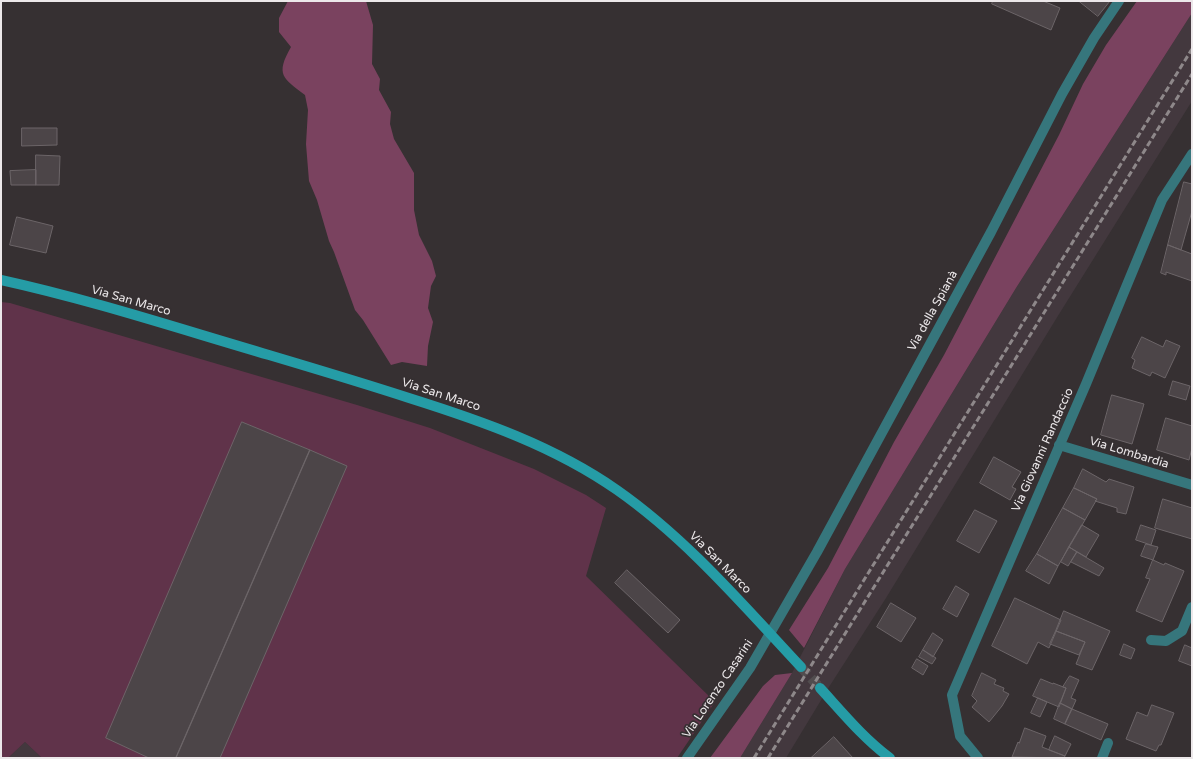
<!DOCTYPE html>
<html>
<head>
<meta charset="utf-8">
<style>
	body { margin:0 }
	#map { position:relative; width:1193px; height:759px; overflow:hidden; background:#363032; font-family:"Varela Round",sans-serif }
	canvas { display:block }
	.frame { position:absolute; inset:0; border:2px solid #ece8ea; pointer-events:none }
</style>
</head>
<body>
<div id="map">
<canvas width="1193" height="759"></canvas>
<div class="frame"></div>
</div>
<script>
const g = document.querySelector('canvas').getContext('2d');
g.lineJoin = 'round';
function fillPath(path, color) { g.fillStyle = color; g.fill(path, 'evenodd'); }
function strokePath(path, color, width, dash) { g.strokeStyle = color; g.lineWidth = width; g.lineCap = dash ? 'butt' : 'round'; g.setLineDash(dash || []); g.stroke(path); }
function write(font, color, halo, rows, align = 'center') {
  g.font = font + ' "Varela Round",sans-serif'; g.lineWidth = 3.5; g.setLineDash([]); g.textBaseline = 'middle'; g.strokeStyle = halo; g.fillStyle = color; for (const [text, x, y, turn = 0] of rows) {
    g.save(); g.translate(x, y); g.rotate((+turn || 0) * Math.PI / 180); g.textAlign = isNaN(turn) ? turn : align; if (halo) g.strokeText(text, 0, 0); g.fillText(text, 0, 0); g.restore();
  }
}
const built = new Path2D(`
	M1192,13V101L1056,319L886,598L829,687L786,758H740L792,673L845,569L1016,288Z
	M25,742L42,758H8Z`);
const green = new Path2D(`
	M1,302L10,303L357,405L430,428L534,469L586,495L606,508L586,576L715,702L677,758H42L25,742L8,758H1Z`);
const forest = new Path2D(`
	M288,1H366L373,25L372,64L380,79L379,90L391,112L390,124L394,139L414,173V210L419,235L432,261L436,276L431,286L428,308L433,322L428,346L427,366L402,362L391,365L363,320L355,310L334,252L329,241L317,200L309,181L306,144L308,110L305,95C283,78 275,75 291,47L279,32V18Z
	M1137,1H1192V13L1016,288L845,569L804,648L789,630L828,568L894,442L944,355L1059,135L1083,84L1106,45Z
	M792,673L740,758H710L763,686L775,675Z`);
const building = new Path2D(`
	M993,1H1043L1060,8L1051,30L992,4Z
	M1079,1H1110L1098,16Z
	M22,128H57V145L22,146Z
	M36,155L60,156L59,185H36Z
	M36,170V185H11L10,171Z
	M1184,182L1192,184V211L1181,250L1168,245Z
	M17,217L53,226L46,253L10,245Z
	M1168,245L1192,254V281L1166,272V275L1161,273Z
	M1142,337L1163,347L1166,340L1180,346L1165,378L1152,372L1150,376L1132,368L1135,360L1132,358Z
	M1173,381L1190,386L1186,400L1169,395Z
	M1112,395L1144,404L1132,444L1101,435Z
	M1166,418L1192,426V448L1189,460L1157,450Z
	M242,422L310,450L176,758H149L106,738Z
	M310,450L347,466L220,758H176Z
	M994,457L1021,472L1012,487L1016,489L1010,500L980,483Z
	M1083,469L1106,482L1109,479L1134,487L1126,514L1117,512V508L1095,501L1097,499L1074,488Z
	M1074,488L1097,499L1085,520L1063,508Z
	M1163,499L1192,508V539L1155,528Z
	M1063,508L1085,520L1058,566L1037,554Z
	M975,510L997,521L979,553L957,541Z
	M1082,525L1099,535L1086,557L1069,547Z
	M1141,525L1156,530L1151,545L1136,540Z
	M1146,544L1158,547L1153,560L1141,556Z
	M1069,547L1077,552L1068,566L1061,562Z
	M1077,552L1104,568L1099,576L1071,562Z
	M1037,554L1058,566L1049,584L1026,571Z
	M1153,560L1164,565L1165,563L1184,571L1162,622L1136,611L1150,579L1146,578Z
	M627,570L680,620L668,633L615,583Z
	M956,586L969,594L957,617L943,609Z
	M1015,598L1061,620L1049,648L1038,642L1027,664L992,646Z
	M891,603L916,618L901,642L877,627Z
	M1064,611L1110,631L1092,670L1076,664L1085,642L1056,631Z
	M1056,631L1085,642L1079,655L1050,644Z
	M933,633L943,640L933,657L923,650Z
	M1124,644L1135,649L1131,659L1120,655Z
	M1185,645L1192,648V666L1179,661Z
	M923,650L936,658L932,664L919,657Z
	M917,659L928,666L923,675L912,668Z
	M982,673L996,680L994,684L1004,688L1003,691L1009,694L1002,706L989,722L972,707L977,701L972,696Z
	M1070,676L1079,680L1071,698L1076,700L1072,709L1060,703L1066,688L1063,687Z
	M1041,679L1053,684V683L1066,688L1059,707L1033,696Z
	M1038,698L1047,702L1040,717L1031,713Z
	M1060,703L1072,709L1065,724L1054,719Z
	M1152,705L1174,713L1161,745H1159L1156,751L1126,739L1137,712L1147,716Z
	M1072,709L1108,724L1101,740L1065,724Z
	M1025,728L1046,736L1042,747L1065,756L1064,758L1012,757L1018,742L1019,743Z
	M1055,736L1071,744L1065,756L1049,750Z
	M834,737L853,758H811Z`);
const secondaryTunnel = new Path2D(`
	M801,667L820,688`);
const street = new Path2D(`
	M1059,445L1192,485
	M1151,640L1166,641L1182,631L1192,607
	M687,758L750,668L817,552L991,232L1062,94L1094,38L1119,1
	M978,758L960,736L952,695L1086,384L1162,200L1192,154
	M1102,758L1108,743`);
const secondary = new Path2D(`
	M1,280C92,300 180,329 269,355C316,369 363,383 409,398C482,421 554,446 617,490C687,539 743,605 801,667
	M820,688C842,712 863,738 890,758`);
const rail = new Path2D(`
	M754,758L1192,49
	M768,758L1192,74`);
const streetNames = [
	["Via San Marco",131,301,16],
	["Via della Spianà",933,311,-61],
	["Via San Marco",441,395,18],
	["Via Giovanni Randaccio",1043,450,-66],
	["Via Lombardia",1129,453,17],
	["Via San Marco",720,563,45],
	["Via Lorenzo Casarini",718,689,-56]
];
fillPath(built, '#43383e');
fillPath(green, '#60334a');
fillPath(forest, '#7a425f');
fillPath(building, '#4c4548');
strokePath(building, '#6c6568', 1);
strokePath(secondaryTunnel, '#514c4e', 10, [10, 5]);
strokePath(street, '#36767c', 10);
strokePath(secondary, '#259ca6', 10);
strokePath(rail, '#8e888a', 3, [6, 3]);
write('12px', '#ece8ea', '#363032', streetNames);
</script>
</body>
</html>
